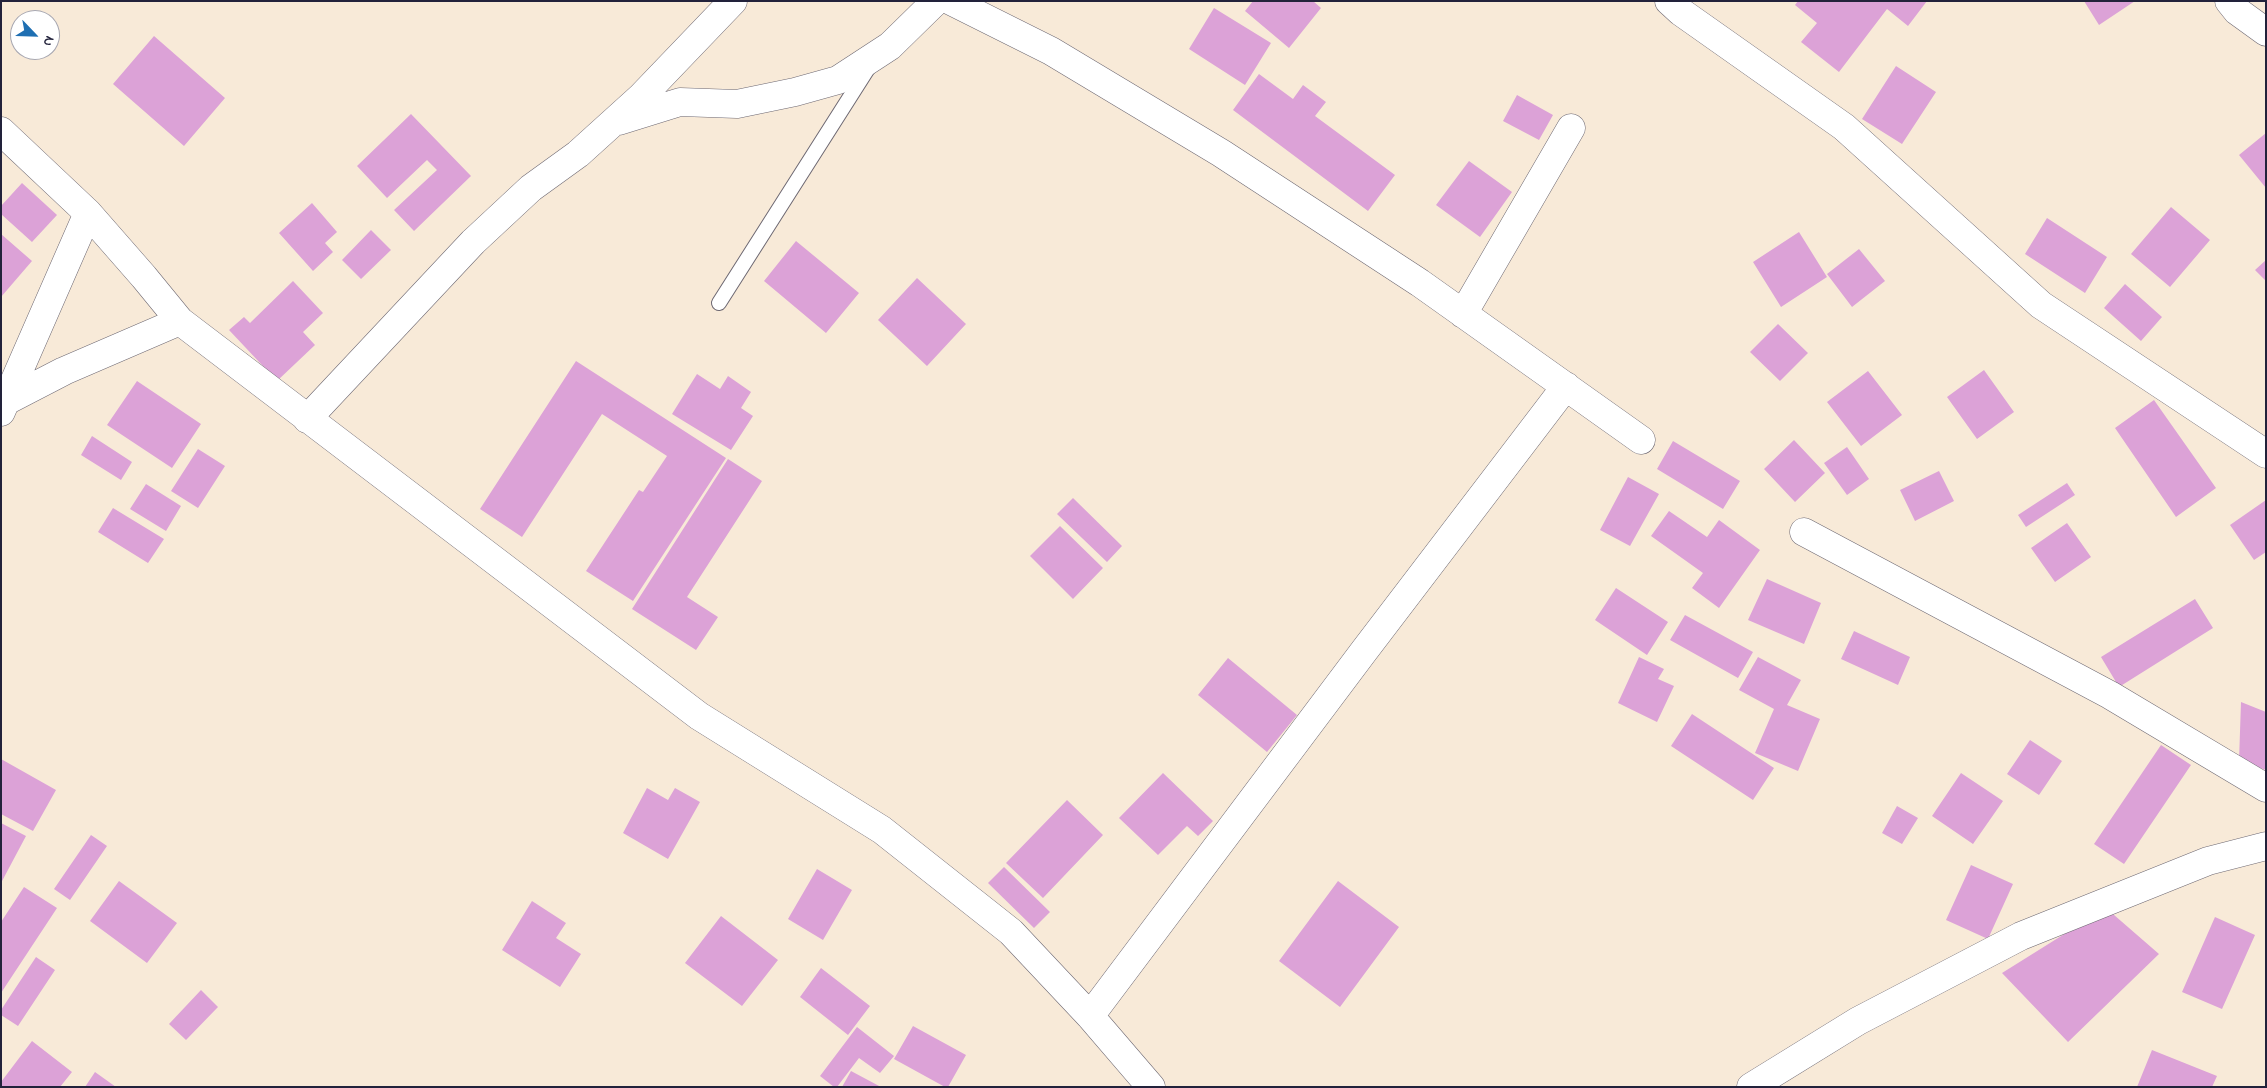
<!DOCTYPE html>
<html>
<head>
<meta charset="utf-8">
<style>
	body { margin:0 }
	#map { position:relative; width:2267px; height:1088px; overflow:hidden; background:#f8ead8; font-family:"Indie Flower",sans-serif }
	canvas { display:block }
	.frame { position:absolute; inset:0; border:2px solid #22223b; pointer-events:none }
	.north { position:absolute; left:10px; top:10px; width:50px; height:50px; box-sizing:border-box; background:#fff; border:1px solid #a7a7b1; border-radius:50%; rotate:114deg; font-size:14px; font-weight:700; line-height:20px; text-align:center; color:#22223b }
	.north::after { content:''; display:block; margin:auto; width:18px; height:22px; background:#1f6fb2; clip-path:polygon(50% 0,100% 100%,50% 72%,0 100%) }
</style>
</head>
<body>
<div id="map">
<canvas width="2267" height="1088"></canvas>
<div class="frame"></div>
<div class="north">N</div>
</div>
<script>
const g = document.querySelector('canvas').getContext('2d');
g.lineJoin = 'round';
function fillPath(path, color) { g.fillStyle = color; g.fill(path, 'evenodd'); }
function strokePath(path, color, width, dash) { g.strokeStyle = color; g.lineWidth = width; g.lineCap = dash ? 'butt' : 'round'; g.setLineDash(dash || []); g.stroke(path); }
const building = new Path2D(`
	M1253,1H1313L1321,8L1289,48L1245,11Z
	M1798,1H1927L1908,26L1887,9L1839,72L1801,42L1817,23L1795,5Z
	M2084,1H2135L2099,25Z
	M1214,8L1271,43L1245,85L1189,49Z
	M154,36L225,98L184,146L113,84Z
	M1896,66L1936,92L1902,144L1862,119Z
	M1259,74L1293,99L1303,85L1326,102L1315,116L1395,175L1368,211L1233,110Z
	M1517,95L1553,115L1539,140L1503,121Z
	M411,114L471,176L414,231L394,210L437,170L427,160L387,198L357,166Z
	M2266,133V188L2239,155Z
	M1469,161L1512,192L1480,237L1436,205Z
	M22,183L57,215L32,242L1,214V206Z
	M312,203L337,232L325,243L333,252L313,271L279,233Z
	M2171,207L2210,240L2170,287L2131,254Z
	M2047,218L2107,257L2085,293L2025,254Z
	M371,230L391,250L361,279L342,260Z
	M1799,232L1827,277L1781,307L1753,262Z
	M1,234L32,261L1,297Z
	M796,241L859,293L826,333L764,281Z
	M1859,249L1885,281L1852,307L1827,274Z
	M2266,260V281L2255,270Z
	M917,278L966,324L927,366L878,320Z
	M293,281L323,313L303,332L315,345L277,381L229,330L244,317L250,323Z
	M2125,284L2162,317L2141,341L2104,308Z
	M1778,324L1808,353L1780,381L1750,352Z
	M576,361L726,458L633,601L586,571L639,490L643,492L667,456L602,414L522,537L480,509Z
	M1984,370L2014,412L1977,439L1947,397Z
	M1868,371L1902,415L1861,446L1827,402Z
	M697,374L720,389L728,376L751,392L741,408L753,416L731,450L672,414Z
	M137,381L201,424L172,468L107,425Z
	M2154,400L2216,488L2176,517L2115,428Z
	M92,436L132,462L121,480L81,455Z
	M1794,440L1825,473L1795,502L1764,469Z
	M1673,441L1740,481L1723,509L1657,469Z
	M1847,447L1869,479L1847,495L1824,463Z
	M198,449L225,466L198,508L171,491Z
	M728,459L762,481L687,597L718,617L696,650L632,609Z
	M1939,471L1954,501L1915,521L1900,490Z
	M1628,477L1659,494L1630,546L1600,530Z
	M2067,483L2075,495L2026,527L2018,515Z
	M146,484L181,506L166,531L130,509Z
	M1073,498L1122,546L1107,562L1057,514Z
	M2266,500V552L2254,560L2230,525Z
	M113,508L164,539L148,563L98,532Z
	M1669,511L1707,537L1719,520L1760,550L1719,608L1692,588L1703,573L1651,536Z
	M2067,523L2091,557L2055,582L2031,548Z
	M1060,526L1103,568L1073,599L1030,556Z
	M1767,579L1821,603L1804,644L1748,620Z
	M1616,588L1668,622L1647,655L1595,620Z
	M2195,599L2213,628L2119,687L2101,657Z
	M1685,615L1753,652L1738,678L1670,640Z
	M1854,631L1910,657L1898,685L1841,659Z
	M1639,657L1664,669L1658,679L1674,686L1657,722L1618,703Z
	M1758,657L1801,680L1787,705L1820,719L1798,771L1755,753L1774,709L1739,690Z
	M1228,658L1297,715L1267,752L1198,695Z
	M2241,702L2266,712V770L2239,761Z
	M1692,714L1774,768L1753,800L1671,746Z
	M2030,740L2062,761L2039,795L2007,774Z
	M2161,745L2191,765L2124,864L2094,844Z
	M1,759L56,790L33,831L1,814Z
	M1163,773L1213,821L1198,836L1187,826L1158,855L1119,818Z
	M1961,773L2003,801L1973,844L1932,816Z
	M647,788L668,800L675,788L700,802L668,859L623,833Z
	M1067,800L1103,835L1043,898L1006,863Z
	M1897,806L1918,818L1902,844L1882,833Z
	M1,823L26,836L1,883Z
	M91,835L107,846L70,900L54,889Z
	M1971,865L2013,884L1988,939L1946,920Z
	M1004,867L1050,912L1034,928L988,883Z
	M817,869L852,890L823,940L788,919Z
	M119,881L177,923L147,963L90,921Z
	M1338,881L1399,927L1340,1007L1279,961Z
	M24,887L57,908L1,993V922Z
	M532,901L566,923L556,938L581,954L560,987L502,950Z
	M2106,908L2159,954L2068,1042L2002,973Z
	M721,916L778,960L742,1006L685,963Z
	M2215,917L2255,935L2222,1009L2182,992Z
	M36,957L55,970L18,1026L1,1015V1010Z
	M821,968L870,1006L848,1035L800,997Z
	M201,990L218,1007L186,1040L169,1024Z
	M913,1026L966,1055L948,1087H945L894,1059Z
	M857,1027L894,1056L880,1073L859,1058L837,1087H834L820,1076Z
	M32,1041L72,1072L60,1087H1V1082Z
	M2152,1050L2217,1076L2212,1087H2137Z
	M851,1071L881,1087H842Z
	M95,1072L116,1087H85Z`);
const lane = new Path2D(`
	M719,303L869,67`);
const street = new Path2D(`
	M951,1L1051,51L1221,153L1420,283L1641,440
	M1669,1L1681,12L1844,127L2041,305L2266,454
	M2229,1L2237,11L2266,32
	M619,121L680,102L737,104L795,92L838,80L890,46L936,1
	M1,131L88,213L144,277L180,321L699,716L882,830L1011,932L1090,1016L1151,1087
	M1463,314L1571,128
	M8,400L64,371L180,321
	M1,412L88,213
	M307,419L473,242L531,188L578,154L641,97L733,1
	M1804,532L2110,695L2266,788
	M1090,1016L1364,651L1566,386
	M1751,1087L1858,1021L2021,936L2208,861L2266,846`);
fillPath(building, '#dca2d7');
strokePath(lane, '#6d6872', 16);
strokePath(street, '#6d6872', 29);
strokePath(lane, '#fff', 14);
strokePath(street, '#fff', 28);
</script>
</body>
</html>
